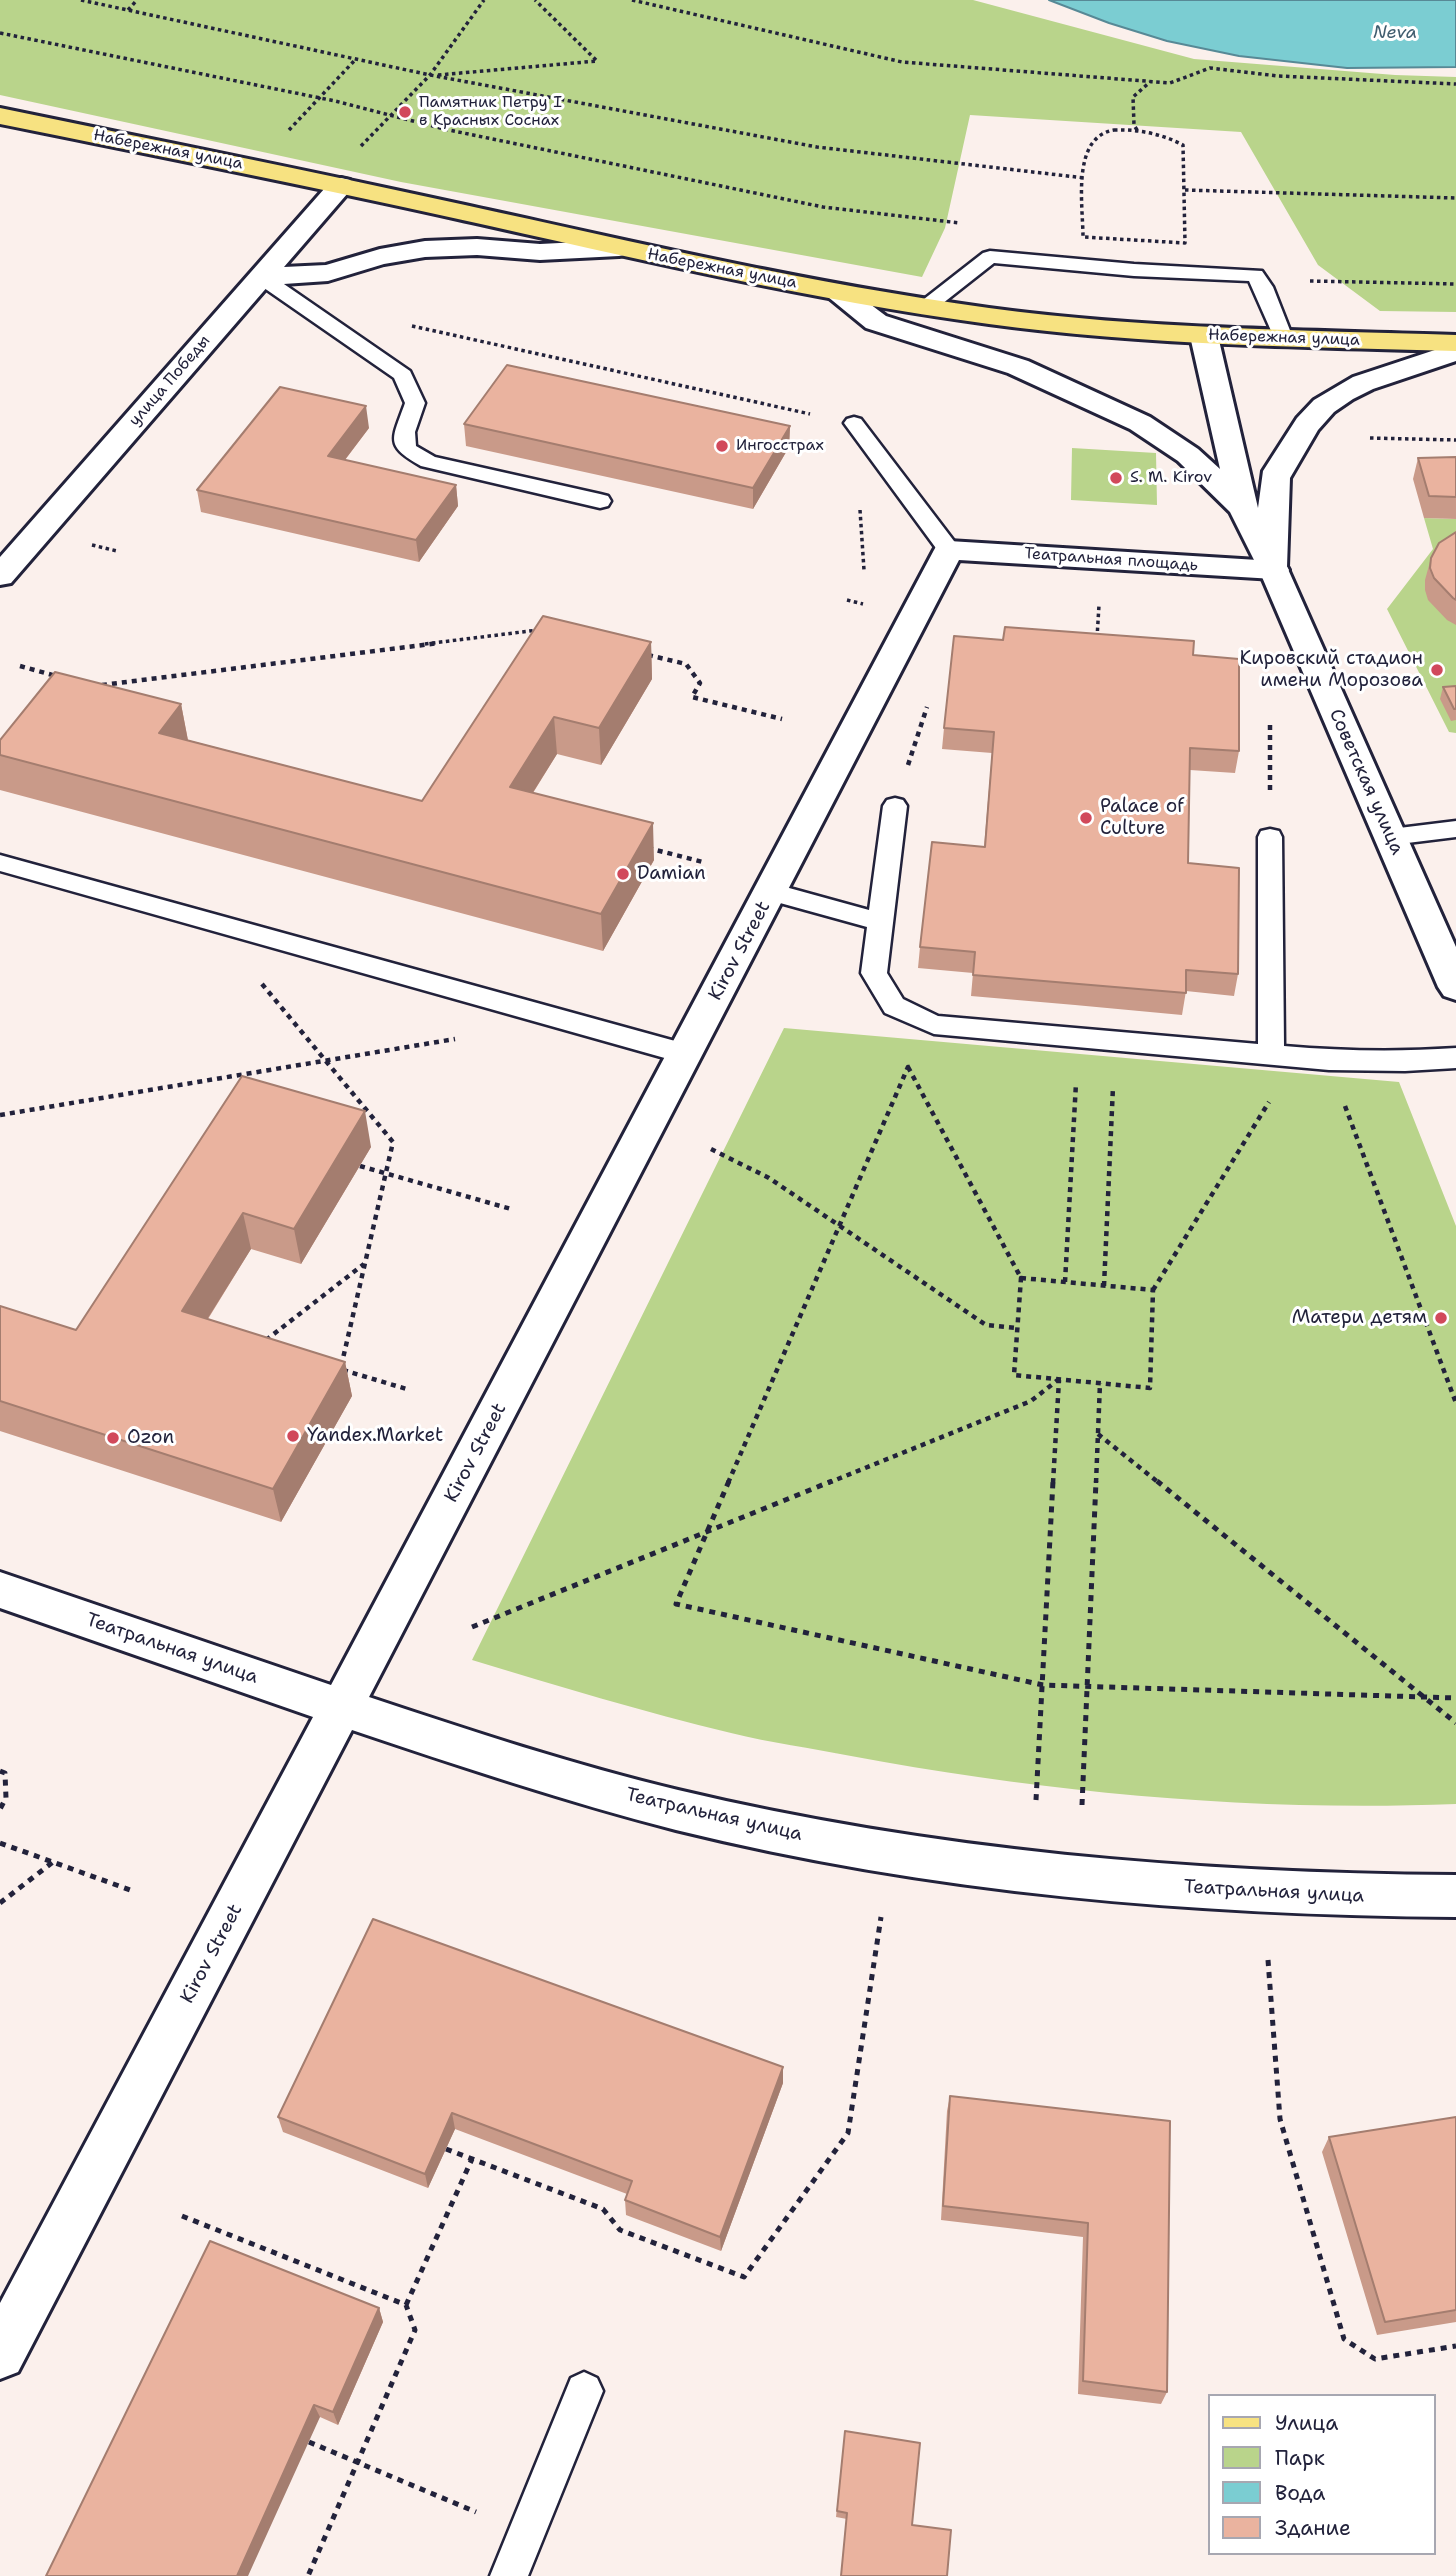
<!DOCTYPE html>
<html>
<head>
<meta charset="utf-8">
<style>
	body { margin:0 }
	#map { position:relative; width:1456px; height:2576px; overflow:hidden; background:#fbf0ec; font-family:"Shantell Sans",sans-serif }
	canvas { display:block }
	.legend { position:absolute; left:1208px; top:2394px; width:228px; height:161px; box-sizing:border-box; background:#fff; border:2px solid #a7a7b1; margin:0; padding:9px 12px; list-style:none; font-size:21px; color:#22223b }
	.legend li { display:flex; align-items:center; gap:14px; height:35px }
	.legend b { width:35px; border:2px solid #a7a7b1 }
</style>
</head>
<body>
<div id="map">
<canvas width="1456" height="2576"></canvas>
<ul class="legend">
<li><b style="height:9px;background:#f7e281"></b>Улица</li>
<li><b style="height:19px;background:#b9d48b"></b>Парк</li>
<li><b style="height:19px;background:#7bcdd2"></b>Вода</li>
<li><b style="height:19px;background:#eab39f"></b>Здание</li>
</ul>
</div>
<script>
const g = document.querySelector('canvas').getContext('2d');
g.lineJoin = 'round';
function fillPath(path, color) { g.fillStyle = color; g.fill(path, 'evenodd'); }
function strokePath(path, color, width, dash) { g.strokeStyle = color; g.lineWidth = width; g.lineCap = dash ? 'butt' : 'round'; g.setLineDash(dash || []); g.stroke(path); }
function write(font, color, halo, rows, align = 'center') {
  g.font = font + ' "Shantell Sans",sans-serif'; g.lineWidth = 6; g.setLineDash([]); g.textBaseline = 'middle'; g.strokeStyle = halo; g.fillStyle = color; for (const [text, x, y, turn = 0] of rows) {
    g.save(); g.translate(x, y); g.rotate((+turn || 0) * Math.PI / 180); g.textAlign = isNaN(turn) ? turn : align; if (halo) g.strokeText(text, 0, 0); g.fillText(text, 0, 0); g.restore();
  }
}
const green = new Path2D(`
	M0,0H973L1194,59L1395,75L1456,77V312L1380,311L1318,265L1241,132L970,115L945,228L922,277L401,182L0,95Z
	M1072,448L1156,453L1157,505L1071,500Z
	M1424,518L1456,519V733L1449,732L1387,609L1433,549Z
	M784,1028L1399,1082L1456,1226V1804C1254,1812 1050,1793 851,1756C811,1748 771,1743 731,1733C644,1712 558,1686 472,1660Z`);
const water = new Path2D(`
	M1049,0H1456V67L1347,68L1239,56L1167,41L1109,23Z`);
const pathFar2 = new Path2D(`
	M81,0L430,75L817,147L1085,178
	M632,0L902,62L1170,83L1210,68L1278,76L1456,84
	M128,10L137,0
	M0,33L335,101L444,129L823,207L960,223
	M438,75L597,61L535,0
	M289,130L356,59
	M1114,130C1138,129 1162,134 1183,145L1185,243L1083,237C1083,205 1071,137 1114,130Z
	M1137,130L1134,125L1133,97L1150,82
	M361,146L430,75L484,0
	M1185,190L1456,198
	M1310,281L1456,284
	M412,326L810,414
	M1370,438L1456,440
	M860,510L864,570
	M92,545L117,551
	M847,600L863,604
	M1097,638L1099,605
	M425,644L538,630`);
const pathFar1 = new Path2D(`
	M648,655L686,664L700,683L692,697L782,719
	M1242,656H1255
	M20,666L56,676
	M102,685L439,643
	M1270,725V794
	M908,765L927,707
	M648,848L703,862
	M262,984L393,1142L341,1367
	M908,1067L1021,1278
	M1345,1106L1456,1403
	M0,1115L455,1039
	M711,1149L769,1178L986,1325L1017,1328
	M360,1166L511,1209
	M1021,1278L1153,1290L1150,1388L1014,1375Z
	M1065,1282L1076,1083
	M1104,1286L1113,1087
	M1153,1290L1269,1102
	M266,1340L364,1264
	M343,1370L410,1390
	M1098,1434L1159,1483
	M728,1483L908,1067H912
	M828,1483L1031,1401L1059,1379
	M1053,1483L1059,1380
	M1096,1483L1100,1383`);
const path = new Path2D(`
	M729,1481L676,1604L1043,1685L1456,1698
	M1157,1481L1456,1723
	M472,1627L832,1481
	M0,1771L5,1773L6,1798L0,1809
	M1036,1800L1053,1481
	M1082,1805L1096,1481
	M0,1843L133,1891
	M0,1903L53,1862
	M1268,1960L1280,2119L1344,2339L1375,2359L1456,2346
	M446,2149L603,2209L620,2230L744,2277L848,2133L881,1917
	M182,2216L406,2305L415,2330L308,2576
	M406,2305L472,2159
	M309,2442L476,2512`);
const service = new Path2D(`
	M990,251L1134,264L1262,271L1273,287L1293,338L1290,342H1276L1249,281L1134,276L994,263L933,311H919L916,307L919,303L983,253Z
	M261,271L268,273L410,371L425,403L415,432L416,446L435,457L600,494L608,496L611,501L608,506L600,508L421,466C384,445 392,440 405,403L394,378L254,281L251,277Z
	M854,417L861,419L957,545L960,550L957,555H941L844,423L847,419Z
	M895,798L903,800L907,806L887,973L903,999L938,1016L1258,1044V837L1261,831L1270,829L1279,831L1282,837L1284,1046C1342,1051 1398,1052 1456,1048V1068L1405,1071L1329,1070L934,1034L885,1013L861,973L867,927L762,898L759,892L762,886L771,883L869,910L883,806L887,800Z
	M1456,821V837L1391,845L1382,843L1379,837L1382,831L1391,829Z
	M0,855L686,1044L695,1047L699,1054L695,1061L686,1064L0,871Z
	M584,2372L597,2378L603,2391L528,2576H490L571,2378Z`);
const minor = new Path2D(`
	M949,541L1274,561L1285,563L1289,570L1285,577L1274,579L959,560L369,1697C471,1731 574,1765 678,1790C933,1851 1195,1873 1456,1875V1917C1194,1915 931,1893 676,1830C567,1802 459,1766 352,1730L18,2372L0,2379V2303L313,1717L0,1608V1572L331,1685L934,550L938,543Z`);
const tertiary = new Path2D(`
	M341,178L350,180L354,186L284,267L326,265L380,249L425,241L477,239L540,244L619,240L628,242L632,248L628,254L619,256L540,260L477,255L425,257L384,264L328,281L269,285L11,583L0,585V557L332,180Z
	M836,284L846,286L886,316L1028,361L1150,417L1198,449L1220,469L1190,336L1194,330L1204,328L1214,330L1218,336L1258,508L1263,471L1297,418L1314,400L1353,377L1456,343V361L1373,389L1353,399L1334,412L1318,430L1290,478L1287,567L1456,947V1000L1444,996L1438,987L1259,570L1230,512L1178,461L1130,429L1008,373L866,328L822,292L826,286Z`);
const primary = new Path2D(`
	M0,108C155,140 311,171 465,205C639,243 813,284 989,308C1144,329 1300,330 1456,335V351C1300,347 1144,345 989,324C810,300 634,258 458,219C306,185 153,155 0,124Z`);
const wall = new Path2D(`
	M464,424L790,426L789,447L753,509L466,446Z
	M369,428L345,460L456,485L458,506L419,562L201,512L197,490Z
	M1456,457V519L1424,518L1413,479L1418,458Z
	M1456,532V625L1447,620L1428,600L1425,590V580L1431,558Z
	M651,642L652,679L601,765L557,754L533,793L654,860L603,951L0,790V740L181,704L188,740L422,801Z
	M1193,655L1239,751L1235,773L1190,770L1188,863L1238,974L1234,996L1186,991L1182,1015L1075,1005L971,996L973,973L918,968L920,947L984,847L992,753L942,749L944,728Z
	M1456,686V720L1451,721L1440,699L1443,687Z
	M242,1076L371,1147L301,1264L251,1249L208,1319L345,1362L352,1396L281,1522L0,1431V1306L76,1330Z
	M783,2067V2083L721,2251L626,2215L625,2200L627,2194L455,2129L428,2188L283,2132L278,2117Z
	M950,2096L1170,2121L1167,2392L1161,2404L1078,2394L1083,2237L941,2220L947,2111Z
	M1456,2117V2322L1377,2335L1322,2152L1329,2137Z
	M379,2308L383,2322L338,2425L320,2417L46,2576Z
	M845,2431L912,2525L847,2519L836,2517Z`);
const shadedWall = new Path2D(`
	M366,406L369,428L331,478L328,456Z
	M790,426L789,447L753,509V488Z
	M456,485L458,506L419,562L416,540Z
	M651,642L652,679L601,765L599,728Z
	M181,704L188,741L159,733Z
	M554,717L557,754L513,824L510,787Z
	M653,823L654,860L603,951L601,914Z
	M365,1111L371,1147L301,1264L294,1229Z
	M243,1213L251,1249L191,1345L182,1311Z
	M345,1362L352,1396L281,1522L273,1489Z
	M783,2067V2083L721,2251L720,2237Z
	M452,2113L455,2129L428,2188L425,2174Z
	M379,2308L383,2322L338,2425L333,2412Z
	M314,2405L320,2417L248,2576H237Z`);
const building = new Path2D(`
	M507,365L790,426L753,488L464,424Z
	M280,387L366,406L328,456L456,485L416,540L197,490Z
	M1456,457V497L1429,496L1418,458Z
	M1456,532V600L1453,598L1434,578L1430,568L1431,558L1439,543Z
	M543,616L651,642L599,728L554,717L510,787L653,823L601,914L0,755V740L55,672L181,704L159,733L422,801Z
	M1005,627L1194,641L1193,655L1239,659V751L1190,748L1188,863L1239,868L1238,974L1186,970V993L1079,984L973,975L975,952L920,947L932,842L985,847L994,732L944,728L954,636L1003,640Z
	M1456,686V709H1454L1443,687Z
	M242,1076L365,1111L294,1229L243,1213L182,1311L345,1362L273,1489L0,1401V1306L76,1330Z
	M373,1919L783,2067L720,2237L625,2200L632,2181L452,2113L425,2174L278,2117Z
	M950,2096L1170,2121L1167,2392L1083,2381L1088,2223L943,2206Z
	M1456,2117V2310L1385,2322L1329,2137Z
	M210,2241L379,2308L333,2412L314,2405L237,2576H46Z
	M845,2431L920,2443L912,2525L951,2530L947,2576H841L847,2513L837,2511Z`);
const markers = [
	[405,112,7,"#d1495b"],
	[722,446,7,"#d1495b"],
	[1116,478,7,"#d1495b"],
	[1437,670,7,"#d1495b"],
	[1086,818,7,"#d1495b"],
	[623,874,7,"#d1495b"],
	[1441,1318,7,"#d1495b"],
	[293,1436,7,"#d1495b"],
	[113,1438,7,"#d1495b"]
];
const farPoinames = [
	["Памятник Петру I",419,103],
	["в Красных Соснах",419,121],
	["Ингосстрах",736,446],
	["S. M. Kirov",1130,478]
];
const farStreetnames = [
	["Набережная улица",168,150,11],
	["Набережная улица",722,269,11],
	["Набережная улица",1284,338,2],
	["улица Победы",170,381,-49],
	["Театральная площадь",1111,560,4]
];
const farWaternames = [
	["Neva",1395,33]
];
const poiNames = [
	["Кировский стадион",1423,659,"right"],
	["имени Морозова",1423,681,"right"],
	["Palace of",1100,807],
	["Culture",1100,829],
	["Damian",637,874],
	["Матери детям",1427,1318,"right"],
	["Yandex.Market",307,1436],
	["Ozon",127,1438]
];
const streetNames = [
	["Советская улица",1366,782,66],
	["Kirov Street",740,951,-62],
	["Kirov Street",476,1453,-62],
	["Театральная улица",172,1649,19],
	["Театральная улица",714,1815,13],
	["Театральная улица",1274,1892,3],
	["Kirov Street",212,1954,-62]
];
fillPath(green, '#b9d48b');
fillPath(water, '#7bcdd2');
strokePath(water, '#578996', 2);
strokePath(service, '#22223b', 5);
strokePath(minor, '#22223b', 6);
strokePath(tertiary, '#22223b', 6);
strokePath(primary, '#22223b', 6);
strokePath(pathFar2, '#22223b', 3.5, [3.5, 3.5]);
strokePath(pathFar1, '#22223b', 4.5, [5, 5]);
strokePath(path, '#22223b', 5, [6, 6]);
fillPath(service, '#fff');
fillPath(minor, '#fff');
fillPath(tertiary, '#fff');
fillPath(primary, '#f7e281');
fillPath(wall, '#c99a89');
fillPath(shadedWall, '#a47d6f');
fillPath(building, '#eab39f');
strokePath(building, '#a47d6f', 2);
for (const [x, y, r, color] of markers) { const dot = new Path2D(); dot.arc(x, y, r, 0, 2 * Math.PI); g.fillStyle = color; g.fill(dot); strokePath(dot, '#fff', 2.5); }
write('16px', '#22223b', '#fff', farPoinames, 'left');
write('16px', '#22223b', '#fff', farStreetnames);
write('italic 18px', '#415e70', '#fff', farWaternames);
write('19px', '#22223b', '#fff', poiNames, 'left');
write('19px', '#22223b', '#fff', streetNames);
</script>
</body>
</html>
